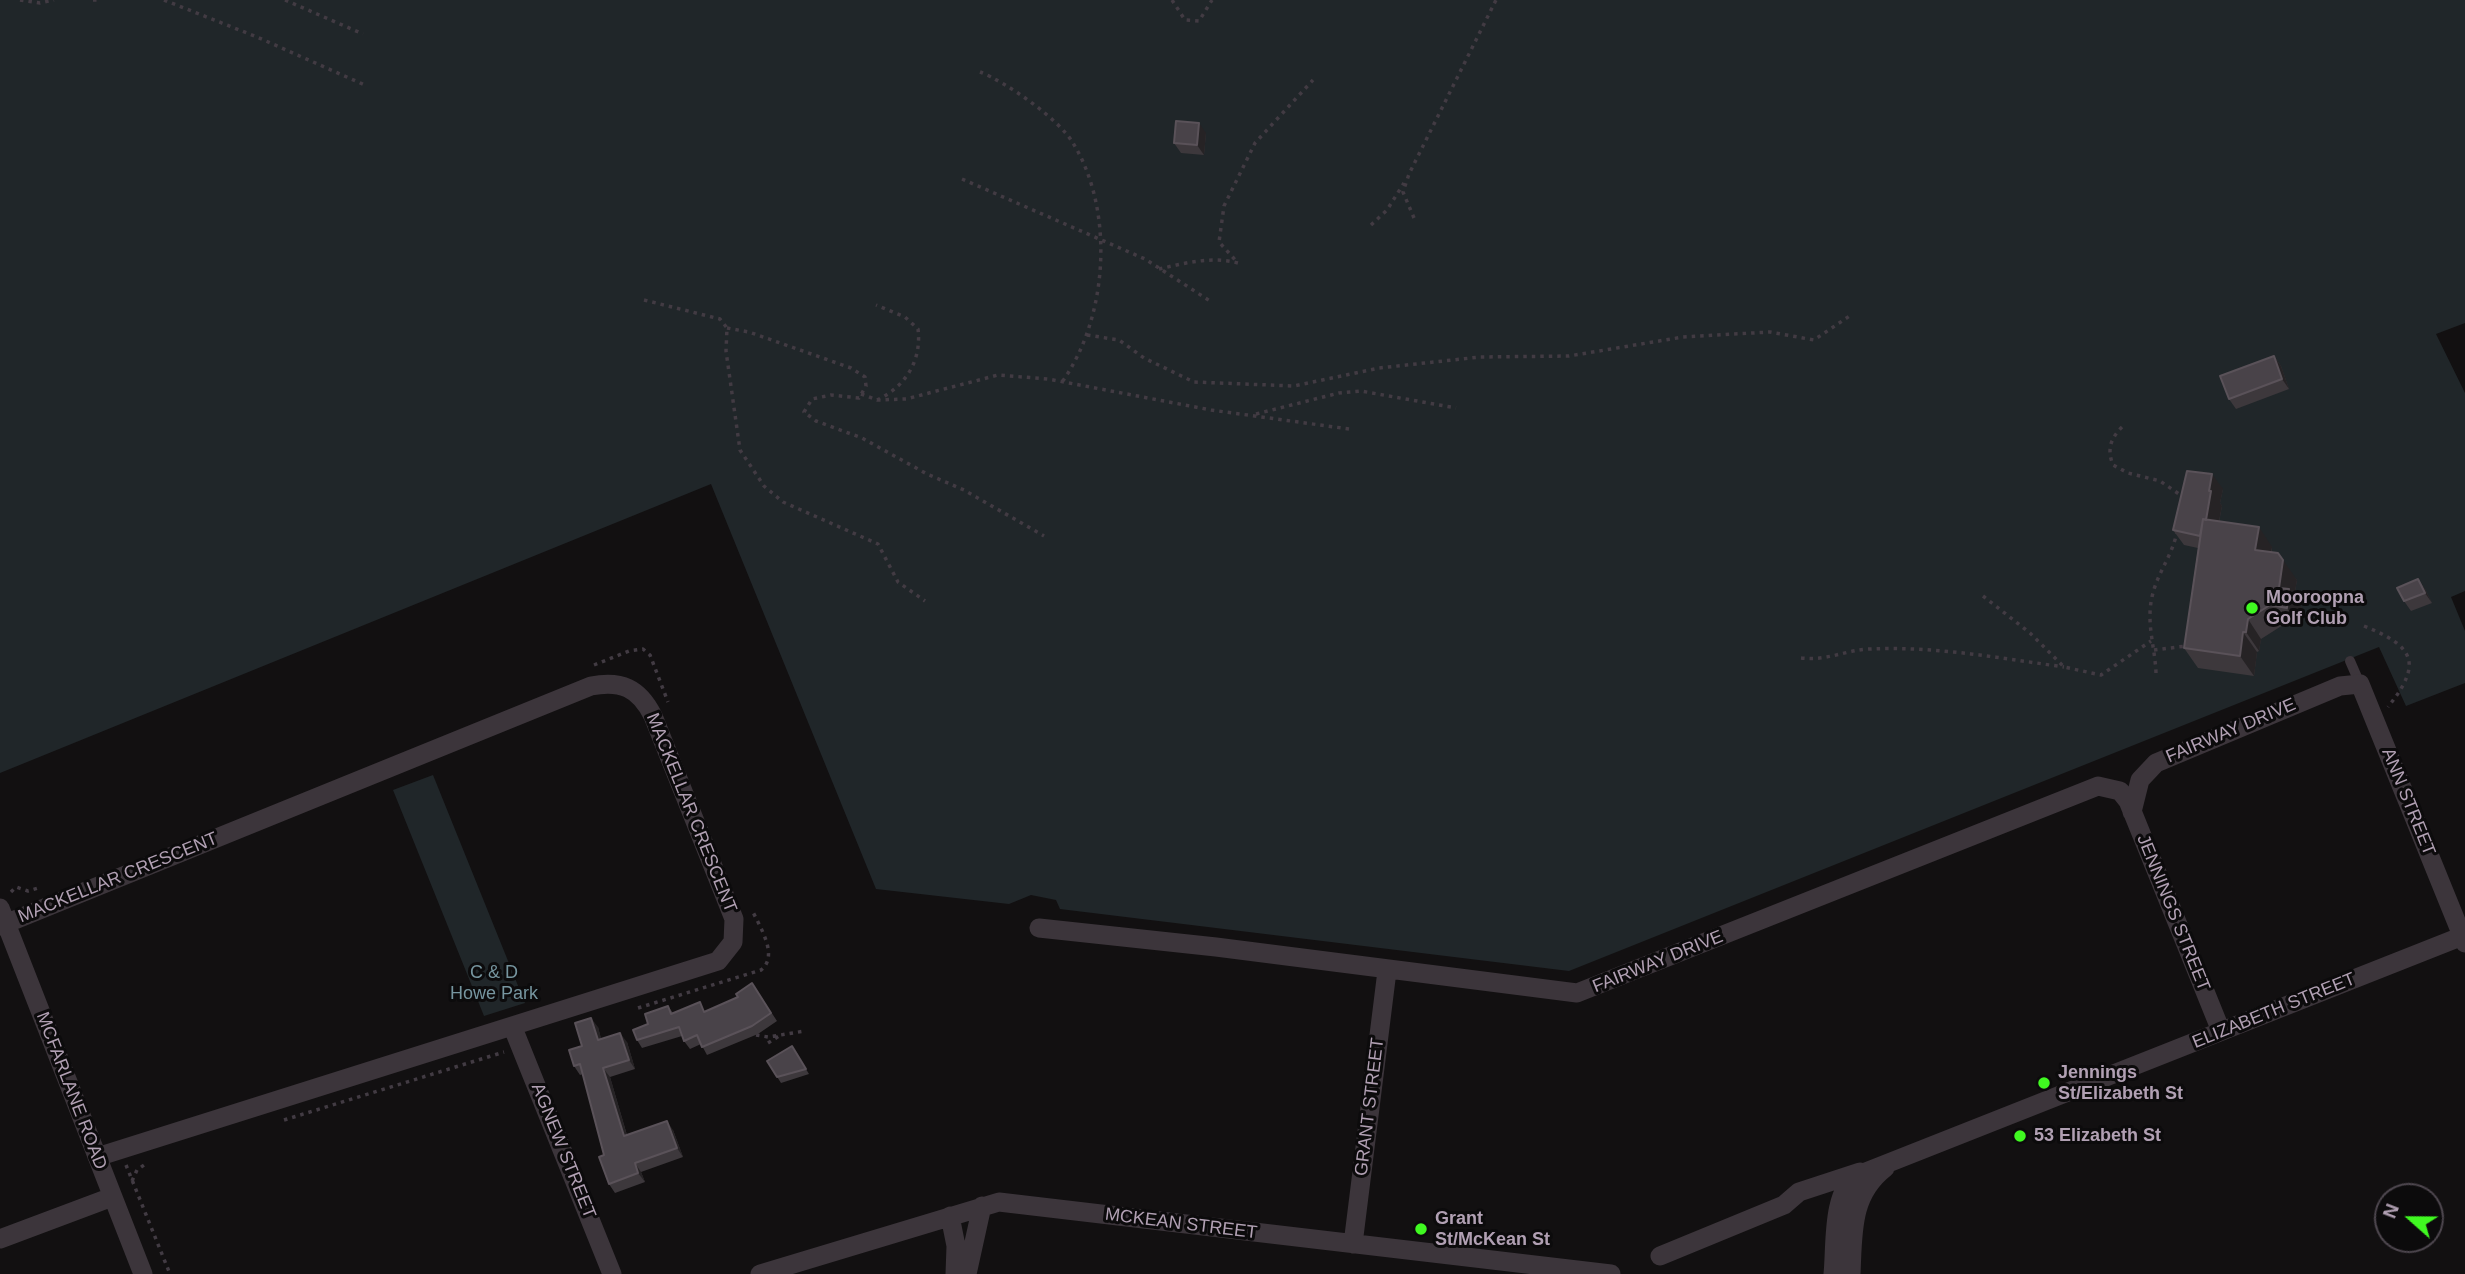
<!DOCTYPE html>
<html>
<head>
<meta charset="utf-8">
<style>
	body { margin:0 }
	#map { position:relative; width:2465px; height:1274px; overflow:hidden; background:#121011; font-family:Helvetica,sans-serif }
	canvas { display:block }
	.north { position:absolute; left:2374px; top:1183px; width:70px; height:70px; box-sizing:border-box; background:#0c0b0c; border:2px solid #4e474f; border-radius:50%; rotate:291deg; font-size:19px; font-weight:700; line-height:28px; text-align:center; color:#b1a0b3 }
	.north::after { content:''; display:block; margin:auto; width:24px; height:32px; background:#40f921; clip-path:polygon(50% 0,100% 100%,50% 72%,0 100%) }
</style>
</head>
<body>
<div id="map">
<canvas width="2465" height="1274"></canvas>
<div class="north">N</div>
</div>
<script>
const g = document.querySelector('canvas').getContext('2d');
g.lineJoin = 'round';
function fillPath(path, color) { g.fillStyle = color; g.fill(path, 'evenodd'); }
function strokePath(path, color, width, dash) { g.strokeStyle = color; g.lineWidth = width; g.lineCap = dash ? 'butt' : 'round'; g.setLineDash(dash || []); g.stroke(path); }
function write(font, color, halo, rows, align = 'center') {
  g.font = font + ' Helvetica,sans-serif'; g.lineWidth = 6; g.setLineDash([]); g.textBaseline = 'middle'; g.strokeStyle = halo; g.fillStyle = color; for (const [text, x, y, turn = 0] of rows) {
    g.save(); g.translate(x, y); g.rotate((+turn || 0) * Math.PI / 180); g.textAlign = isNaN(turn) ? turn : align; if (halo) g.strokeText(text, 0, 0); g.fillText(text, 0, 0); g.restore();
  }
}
const green = new Path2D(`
	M0,0H2465V323L2436,334L2465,393V591L2451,597L2465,631V683L2406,706L2379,647L1569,971L1060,909L1056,900L1031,895L1009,904L876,889L711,484L0,773Z
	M433,775L525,1003L484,1016L393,790Z`);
const path = new Path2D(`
	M20,0L40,3L54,0
	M93,0H98
	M164,0L257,37L367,86
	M285,0L363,34
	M1172,0L1185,20L1199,21L1212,0
	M980,72C1006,82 1059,119 1073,143C1115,211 1108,318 1062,382
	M962,179L1145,259L1210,301
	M1414,218L1403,192L1409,174L1496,0
	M1371,225L1387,210L1404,183
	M1159,269C1185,263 1212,256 1238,263L1219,242L1224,206L1255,143L1313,80
	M644,300L720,319L727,328L726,351L740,450L764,486L783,502L878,544L898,582L925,601
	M727,328L749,332L851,368L865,377L866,386L859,398L831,395L812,399L804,412L816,421L862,438L927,474L964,490L1044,536
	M1087,335L1119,340L1144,358L1194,382L1294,386L1379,368L1480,357L1569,356L1683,337L1770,332L1814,340L1851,315
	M861,394L877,400C905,387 922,361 918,329L905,317L876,305
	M877,400L906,399L998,375L1048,379L1211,410L1349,429
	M1256,414L1339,393L1361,391L1456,408
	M2122,427C2110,439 2107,450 2113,465L2128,473L2160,481L2182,496
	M1983,596L2030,633L2064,667L2101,675L2151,641
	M2364,626C2413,646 2424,662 2388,707
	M2154,650L2186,646
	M1801,658C1828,661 1845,650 1870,649C1935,646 2000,658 2064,667
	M594,665L629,651L643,649L650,655L668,702
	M2156,673C2155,647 2146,623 2152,597C2157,573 2173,555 2177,531
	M11,892L16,887L28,891L38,888
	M638,1008L761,970C779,956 760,927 752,910
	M756,1035L768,1037L805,1031
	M768,1043L779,1036
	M284,1120L504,1052
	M126,1165L170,1274
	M132,1181L137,1170L147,1163`);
const service = new Path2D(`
	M2350,661L2360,684`);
const minor = new Path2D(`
	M2132,812L2140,780L2156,763L2340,686L2360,684L2465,943
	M0,908L143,1274
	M0,926L591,686C621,680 639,688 653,716L734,919L733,942L718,961L97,1157
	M1039,928L1216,947L1577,993L2098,786L2120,791L2128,801L2221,1031
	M513,1028L612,1274
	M950,1216L956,1246L955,1274
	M0,1239L112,1197
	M1353,1244L1387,971
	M1660,1256L1784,1205L1799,1192L1860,1172
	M760,1274L999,1202L1611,1274
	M967,1274L982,1206
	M1833,1274C1836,1246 1831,1191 1858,1175L2465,935
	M1851,1274C1853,1234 1850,1195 1885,1168`);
const wall = new Path2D(`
	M1206,133L1204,155L1181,153L1174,143Z
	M2274,356L2281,366L2289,389L2236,409L2229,399Z
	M2223,489L2220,503L2222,506L2219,522L2272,547V552L2297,580L2294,597L2303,609L2300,627L2283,625L2261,639L2259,651L2257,652L2254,676L2198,668L2184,648L2198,548L2184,545L2173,530Z
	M2418,579L2425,589L2432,603L2411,611L2404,601Z
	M752,983L777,1021L758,1034L707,1055L701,1044L690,1049L684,1041L682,1036L642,1048L637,1040L648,1024L668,1006L673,1013L706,1011L738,997Z
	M598,1027L601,1039L627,1042L635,1069L610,1077L627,1135L673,1130L683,1157L641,1172L645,1182L615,1193L609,1184L604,1155L583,1074L580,1075L574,1066L582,1046Z
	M792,1046L809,1074L781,1083L767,1061Z`);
const shadedWall = new Path2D(`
	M1199,123L1206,133L1204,155L1197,145Z
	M2274,356L2281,366L2289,389L2282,379Z
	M2212,474L2223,489L2220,503L2222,506L2213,551L2203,536L2209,491Z
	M2259,527L2272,547L2269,569L2255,550Z
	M2283,560L2297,580L2294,597L2303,609L2300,627L2287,608L2279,588Z
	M2418,579L2425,589L2432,603L2425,593Z
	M2248,619L2261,639L2259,651L2246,632Z
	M2243,632L2257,652L2254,676L2240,656Z
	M591,1018L598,1027L604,1049L598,1040Z
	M620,1033L627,1042L635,1069L629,1060Z
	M603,1068L610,1077L630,1146L624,1136Z
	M667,1121L673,1130L683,1157L677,1148Z
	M635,1163L641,1172L645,1182L638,1173Z`);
const building = new Path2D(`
	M1176,121L1199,123L1197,145L1174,143Z
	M2274,356L2282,379L2229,399L2220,376Z
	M2187,471L2212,474L2209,491H2211L2206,520L2203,519L2200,536L2173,530Z
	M2203,519L2259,527L2255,550L2278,553L2283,560L2279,588L2289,589L2287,608L2270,605L2248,619L2246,632H2243L2240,656L2184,648Z
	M2418,579L2425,593L2404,601L2397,588Z
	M752,983L771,1013L752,1026L702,1047L697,1035L684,1041L679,1027L637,1040L633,1030L648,1024L645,1014L668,1006L671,1014L700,1002L704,1012L738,997L736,994Z
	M591,1018L598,1040L620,1033L629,1060L603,1068L624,1136L667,1121L677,1148L635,1163L638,1173L609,1184L599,1157L604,1155L580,1064L574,1066L569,1050L582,1046L575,1023Z
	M792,1046L806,1069L777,1077L767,1061Z`);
const markers = [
	[2252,608,7,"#40f921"],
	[2044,1083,7,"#40f921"],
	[2020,1136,7,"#40f921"],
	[1421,1229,7,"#40f921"]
];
const poiNames = [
	["Mooroopna",2266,598],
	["Golf Club",2266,619],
	["Jennings",2058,1073],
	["St/Elizabeth St",2058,1094],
	["53 Elizabeth St",2034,1136],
	["Grant",1435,1219],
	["St/McKean St",1435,1240]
];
const streetNames = [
	["FAIRWAY DRIVE",2231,731,-23],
	["ANN STREET",2408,802,68],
	["MACKELLAR CRESCENT",691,813,68],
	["MACKELLAR CRESCENT",118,878,-22],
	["JENNINGS STREET",2173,913,68],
	["FAIRWAY DRIVE",1658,962,-22],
	["ELIZABETH STREET",2274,1011,-22],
	["MCFARLANE ROAD",71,1091,69],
	["GRANT STREET",1370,1107,-83],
	["AGNEW STREET",563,1151,68],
	["MCKEAN STREET",1181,1224,7]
];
const parkNames = [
	["C & D",494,973],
	["Howe Park",494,994]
];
fillPath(green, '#202629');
strokePath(path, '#423b43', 3.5, [3.5, 5]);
strokePath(service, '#3c353b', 10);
strokePath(minor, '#3c353b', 19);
fillPath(wall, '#3d383c');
fillPath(shadedWall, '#262325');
fillPath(building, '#494349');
strokePath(building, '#5a5259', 2);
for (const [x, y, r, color] of markers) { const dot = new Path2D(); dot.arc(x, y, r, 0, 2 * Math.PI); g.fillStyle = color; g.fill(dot); strokePath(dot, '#0c0b0c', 2.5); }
write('bold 18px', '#b1a0b3', '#0c0b0c', poiNames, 'left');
write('18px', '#b1a0b3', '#0c0b0c', streetNames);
write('18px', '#76959f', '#0c0b0c', parkNames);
</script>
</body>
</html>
